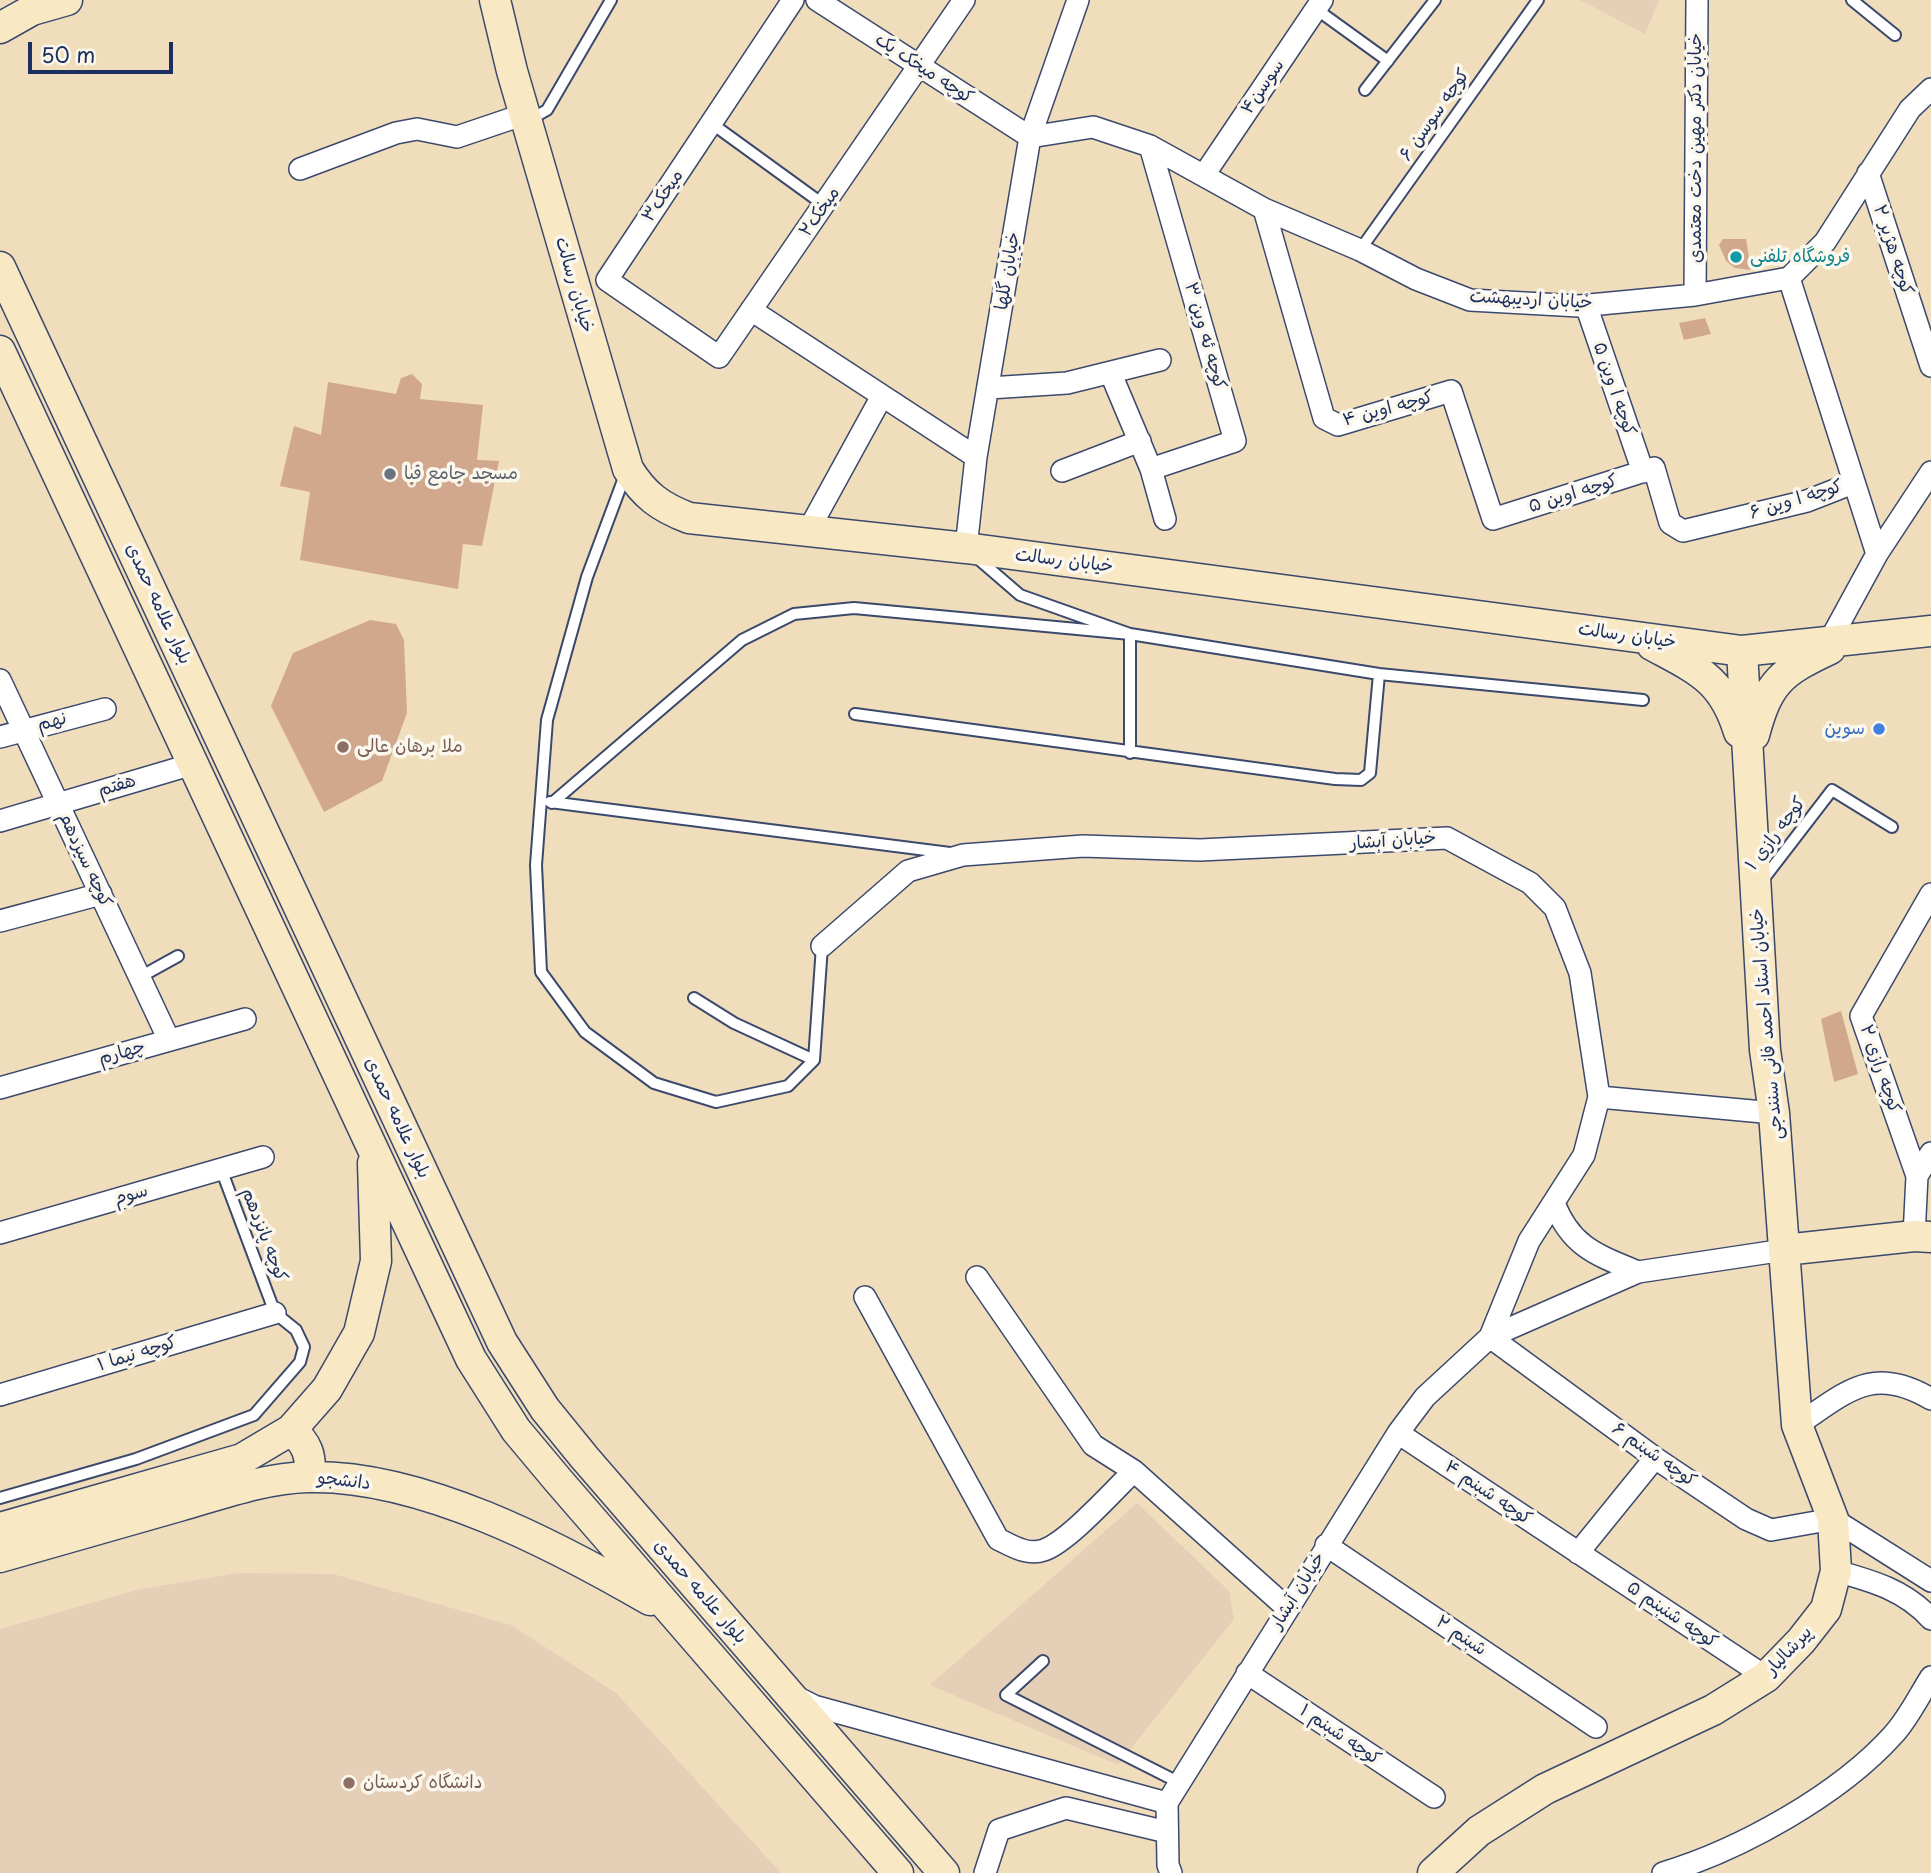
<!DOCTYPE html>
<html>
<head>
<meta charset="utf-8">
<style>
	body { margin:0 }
	#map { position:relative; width:1931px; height:1873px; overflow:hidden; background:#f0ddbc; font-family:"Playpen Sans",sans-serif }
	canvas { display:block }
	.scale { position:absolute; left:28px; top:42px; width:145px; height:32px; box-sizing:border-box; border:4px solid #1b2f5e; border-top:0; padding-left:9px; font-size:21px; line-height:24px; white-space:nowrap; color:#1b2f5e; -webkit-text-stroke:5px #fbf7ec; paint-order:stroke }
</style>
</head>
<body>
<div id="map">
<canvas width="1931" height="1873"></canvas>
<div class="scale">50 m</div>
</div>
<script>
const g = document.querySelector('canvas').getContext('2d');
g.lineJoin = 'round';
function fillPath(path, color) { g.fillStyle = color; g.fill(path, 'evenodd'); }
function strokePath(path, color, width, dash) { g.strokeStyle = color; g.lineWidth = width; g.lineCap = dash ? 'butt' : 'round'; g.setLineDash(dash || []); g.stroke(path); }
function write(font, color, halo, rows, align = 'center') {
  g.font = font + ' "Playpen Sans","Playpen Sans Arabic",sans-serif'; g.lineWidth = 7; g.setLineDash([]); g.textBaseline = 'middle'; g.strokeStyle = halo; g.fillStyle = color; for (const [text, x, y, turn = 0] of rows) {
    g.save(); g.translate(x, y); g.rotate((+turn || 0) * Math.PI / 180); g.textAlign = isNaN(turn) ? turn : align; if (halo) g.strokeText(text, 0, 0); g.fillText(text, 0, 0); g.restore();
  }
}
const built = new Path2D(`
	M1580,0H1659L1645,34Z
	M1137,1503L1229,1591L1234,1619L1118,1765L930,1685Z
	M238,1573L333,1574L511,1625L616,1693L781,1873H0V1629L140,1589Z`);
const building = new Path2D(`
	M1723,239H1746L1751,270L1735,268L1726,261L1719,245Z
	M1705,318L1711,334L1684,340L1679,323Z
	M412,374L422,384L420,399L483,405L477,460L499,461L482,546L463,544L458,589L300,560L310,492L280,486L294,426L321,435L328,382L396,394L401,378Z
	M370,620L396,624L404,640L407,713L382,781L324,812L271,706L293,653Z
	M1841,1011L1858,1074L1834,1082L1821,1019Z`);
const lane = new Path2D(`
	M1852,0L1895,35
	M1316,9L1388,61
	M1365,90L1435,0
	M528,115H538L547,110L611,0
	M711,123L824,205
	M1360,250L1538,0
	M625,475L587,577L547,720L536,865L541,972L585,1032L654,1083L716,1102L788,1086L814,1060L822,946
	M976,557L1020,595L1130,634L1379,674L1643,700
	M855,714L1335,779L1361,780L1370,773L1379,674
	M550,802L950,853
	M552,803L742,640L794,614L854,608L1130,634V753
	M1762,881L1832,790L1892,827
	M140,977L178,956
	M694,998L734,1023L814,1060
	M0,1498L136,1459L254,1415L300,1362L304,1347L296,1330L275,1313L221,1169
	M1043,1661L1006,1695L1180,1783`);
const street = new Path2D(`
	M793,0L607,280L719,357L964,0
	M817,0L1030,137L1093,127L1150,146L1264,209L1360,250L1416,279L1470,300L1579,306L1695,295L1789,278L1825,242L1910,109L1931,89
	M1150,146L1235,441L1151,469
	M300,169L396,133L417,129L457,137L525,114
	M1868,173L1931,366
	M1204,175L1322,0
	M1264,209L1324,418L1338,425L1451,391L1493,519L1654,468L1670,523L1683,531L1807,501L1853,483
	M1789,278L1877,554L1829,642
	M1695,295L1697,0
	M1586,305L1643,472
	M751,310L976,457
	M1111,374L1151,469L1165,519
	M989,388L1067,383L1160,360
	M1062,471L1140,441
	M808,531L882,396
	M966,548L976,457L1030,137L1078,0
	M1877,554L1931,472
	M0,680L169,1040
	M0,737L105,709
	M0,821L193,764
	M0,921L101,894
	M822,946L908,871L963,855L1083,846L1200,850L1447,838L1530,883L1555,908L1580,973L1599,1097L1584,1155L1529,1241L1490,1337L1655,1458L1746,1519L1771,1530L1833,1519L1931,1581
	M0,1088L245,1019
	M1599,1097L1774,1113
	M1917,1176L1861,1016L1931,894
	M1554,1203C1571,1247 1597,1255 1638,1272
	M0,1233L263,1157
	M1914,1236L1917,1176L1931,1153
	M977,1277L1093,1445L1134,1471
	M865,1297L998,1539C1012,1546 1028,1556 1044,1550C1069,1541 1113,1491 1134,1471L1287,1608
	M0,1395L275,1313
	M1797,1425C1847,1392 1872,1364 1931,1399
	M1398,1433L1766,1677
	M1326,1545L1596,1727
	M1578,1553L1655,1458
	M1836,1571C1872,1581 1905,1590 1931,1619
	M1247,1673L1434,1797
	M796,1697L814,1706L1167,1803
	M985,1873L999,1830L1066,1808L1167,1832
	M1171,1873L1168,1865L1167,1803L1398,1433L1425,1397L1490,1337L1638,1272L1784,1250
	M1663,1873C1740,1850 1839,1795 1893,1735C1908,1719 1919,1696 1931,1677`);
const secondary = new Path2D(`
	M495,0L512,71L628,469C644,495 660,507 689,518L966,548L1742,651L1931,631
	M0,28L32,10L67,0
	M0,267L502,1342L545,1409L584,1457L944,1873
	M0,351L471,1359L516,1430L557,1479L898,1873
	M1652,645C1698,670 1723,679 1739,732
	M1754,735C1768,682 1781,672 1830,649
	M1784,1250L1914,1236L1931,1237
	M291,1430C307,1443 312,1456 309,1477
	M0,1528L242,1459L291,1430L327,1389L359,1333L376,1261L373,1163
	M0,1557C60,1540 119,1523 179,1506C221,1494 265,1478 308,1477C420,1474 555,1545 650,1600
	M1433,1873L1479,1831L1545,1789L1713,1710L1766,1677L1801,1641L1826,1609L1836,1571L1833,1519L1797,1425L1774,1113L1765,1050L1742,651`);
const markers = [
	[1736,257,7,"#0f9aa8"],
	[390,474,7,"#6b7280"],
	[1879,729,7,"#3f7fe0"],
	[343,747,7,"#8d6e63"],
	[349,1783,7,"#8d6e63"]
];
const streetNames = [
	["کوچه میخک یک",924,69,33],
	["سوسن۴",1263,87,-56],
	["کوچه سوسن ۶",1435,115,-55],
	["خیابان دکتر مهین دخت معتمدی",1696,148,-90],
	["میخک۳",663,196,-56],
	["میخک۲",820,212,-55],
	["کوچه هژیر ۲",1893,250,72],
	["خیابان گلها",1008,271,-81],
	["خیابان رسالت",574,285,74],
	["خیابان اردیبهشت",1531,300,3],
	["کوچه ئه وین ۳",1205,336,74],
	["کوچه ا وین ۵",1614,389,71],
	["کوچه اوین ۴",1388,409,-15],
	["کوچه اوین ۵",1573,494,-17],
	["کوچه ا وین ۶",1796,500,-17],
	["خیابان رسالت",1064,561,7],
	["بلوار علامه حمدی",158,604,65],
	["خیابان رسالت",1627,636,8],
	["نهم",52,722,-15],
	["هفتم",117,786,-17],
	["کوچه رازی ۱",1776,834,-53],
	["خیابان آبشار",1393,841,-4],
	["کوچه سیزدهم",85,860,65],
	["خیابان استاد احمد فانی سنندجی",1767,1024,-95],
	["چهارم",122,1053,-16],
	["کوچه رازی ۲",1880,1069,71],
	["بلوار علامه حمدی",397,1118,65],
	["سوم",131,1195,-16],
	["کوچه پانزدهم",264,1235,69],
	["کوچه نیما ۱",137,1354,-17],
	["کوچه شبنم ۶",1654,1455,35],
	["دانشجو",344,1481,7],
	["کوچه شبنم ۴",1488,1493,34],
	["خیابان آبشار",1298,1591,-58],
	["بلوار علامه حمدی",700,1592,49],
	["کوچه شنبنم ۵",1672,1615,34],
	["شبنم ۲",1461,1636,34],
	["پیرشالیار",1789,1651,-47],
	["کوچه شبنم ۱",1340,1735,34]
];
const cultureNames = [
	["فروشگاه تلفنی",1750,257]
];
const worshipNames = [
	["مسجد جامع قبا",404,474]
];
const shopNames = [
	["سوین",1865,729]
];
const educationNames = [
	["ملا برهان عالی",357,747],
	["دانشگاه کردستان",363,1783]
];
fillPath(built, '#e6cfb7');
fillPath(building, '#d1a88e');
strokePath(lane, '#3b496c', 14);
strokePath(street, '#3b496c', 24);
strokePath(secondary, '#3b496c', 33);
strokePath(lane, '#fff', 10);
strokePath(street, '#fff', 21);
strokePath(secondary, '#f8e8c3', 30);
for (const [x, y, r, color] of markers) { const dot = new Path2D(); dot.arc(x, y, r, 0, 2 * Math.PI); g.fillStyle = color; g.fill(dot); strokePath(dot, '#fbf7ec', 2.5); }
write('18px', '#1b2f5e', '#fbf7ec', streetNames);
write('18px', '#0d838f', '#fbf7ec', cultureNames, 'left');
write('18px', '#5b616d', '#fbf7ec', worshipNames, 'left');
write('18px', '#366cbe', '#fbf7ec', shopNames, 'right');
write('18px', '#785e54', '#fbf7ec', educationNames, 'left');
</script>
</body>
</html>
